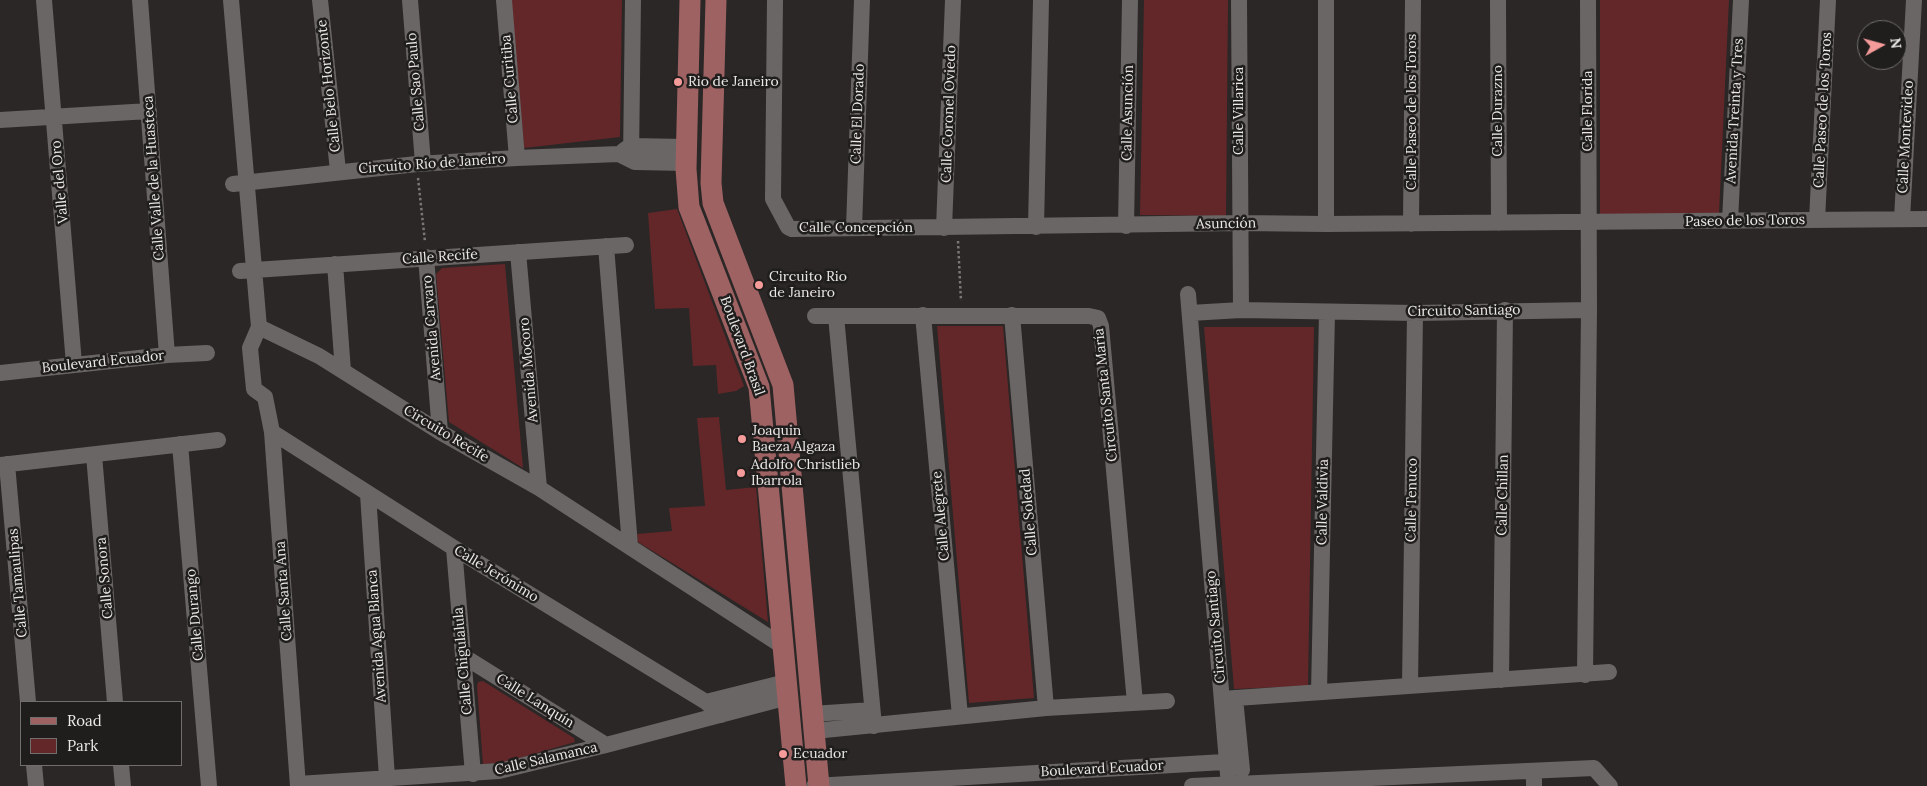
<!DOCTYPE html>
<html>
<head>
<meta charset="utf-8">
<style>
	body { margin:0 }
	#map { position:relative; width:1927px; height:786px; overflow:hidden; background:#2a2726; font-family:Lora,serif }
	canvas { display:block }
	.legend { position:absolute; left:20px; top:701px; width:162px; height:65px; box-sizing:border-box; background:#201d1d; border:1px solid #716e6e; margin:0; padding:6px 9px; list-style:none; font-size:15px; color:#ebe8e8 }
	.legend li { display:flex; align-items:center; gap:10px; height:25px }
	.legend b { width:25px; border:1px solid #716e6e }
	.north { position:absolute; left:1857px; top:20px; width:50px; height:50px; box-sizing:border-box; background:#201d1d; border:1px solid #716e6e; border-radius:50%; rotate:83deg; font-size:14px; font-weight:700; line-height:20px; text-align:center; color:#ebe8e8 }
	.north::after { content:''; display:block; margin:auto; width:18px; height:22px; background:#f59b9a; clip-path:polygon(50% 0,100% 100%,50% 72%,0 100%) }
</style>
</head>
<body>
<div id="map">
<canvas width="1927" height="786"></canvas>
<ul class="legend">
<li><b style="height:6px;background:#9e6263"></b>Road</li>
<li><b style="height:14px;background:#632729"></b>Park</li>
</ul>
<div class="north">N</div>
</div>
<script>
const g = document.querySelector('canvas').getContext('2d');
g.lineJoin = 'round';
function fillPath(path, color) { g.fillStyle = color; g.fill(path, 'evenodd'); }
function strokePath(path, color, width, dash) { g.strokeStyle = color; g.lineWidth = width; g.lineCap = dash ? 'butt' : 'round'; g.setLineDash(dash || []); g.stroke(path); }
function write(font, color, halo, rows, align = 'center') {
  g.font = font + ' Lora,serif'; g.lineWidth = 5; g.setLineDash([]); g.textBaseline = 'middle'; g.strokeStyle = halo; g.fillStyle = color; for (const [text, x, y, turn = 0] of rows) {
    g.save(); g.translate(x, y); g.rotate((+turn || 0) * Math.PI / 180); g.textAlign = isNaN(turn) ? turn : align; if (halo) g.strokeText(text, 0, 0); g.fillText(text, 0, 0); g.restore();
  }
}
const green = new Path2D(`
	M511,0H622L620,137L524,148Z
	M1144,0H1228L1226,216L1140,215Z
	M1600,0H1729L1719,214H1600Z
	M677,209L744,386L736,391L718,394L716,365L693,366L689,308L655,309L648,213Z
	M505,264L523,468L449,422L436,274L442,268Z
	M937,326H1003L1034,698L969,703Z
	M1204,327H1314L1308,686L1234,689Z
	M719,417L726,490L756,487L768,622L638,542L637,534L672,531L669,508L705,506L697,418Z
	M483,681L574,738L575,742L502,763L483,764L477,686L478,682Z`);
const path = new Path2D(`
	M418,178L425,242
	M958,241L961,301`);
const minor = new Path2D(`
	M44,0L74,364
	M140,0L167,355
	M231,0L259,327L250,348L254,389L265,397L272,432L298,786
	M320,0L338,171
	M410,0L423,163
	M504,0L517,158
	M775,0L773,199L788,227L792,229L1240,223L1326,224L1927,219
	M1239,0L1241,310
	M1498,0L1499,223
	M0,120L149,111
	M623,151L630,146L686,147
	M631,159L633,0
	M233,184L417,164L517,158L619,154L635,162L686,163
	M1902,219L1914,0
	M1817,220L1828,0
	M1730,221L1741,0
	M1326,224V0
	M1411,224L1413,0
	M1126,226L1130,0
	M1036,227L1041,0
	M854,228L862,0
	M944,228L953,0
	M606,246L630,546
	M518,252L539,488
	M426,257L440,432
	M335,264L343,371
	M240,271L626,245
	M1188,294L1229,786
	M1190,313L1241,310L1415,313L1589,310
	M923,315L960,716
	M1012,315L1046,708
	M815,316H1089L1098,318L1101,326L1135,703
	M836,316L874,726
	M259,327L319,356L440,432L539,488L784,647
	M0,373L167,355L207,353
	M272,432L454,548L706,702L721,715
	M180,444L209,786
	M94,455L115,702
	M7,464L28,702
	M0,465L218,440
	M368,494L387,778
	M454,548L473,774
	M463,656L606,745
	M1585,675L1589,310L1588,0
	M1501,680L1505,310
	M1410,686L1415,313
	M1319,692L1327,313
	M1235,698L1242,770
	M1222,699L1609,672
	M706,702L786,682
	M812,714L872,710
	M814,731L1046,708L1167,701
	M34,765L36,786
	M121,765L123,786
	M1534,771V786
	M298,784L499,771L606,745L788,697
	M814,786L1241,761
	M1192,786L1594,768L1610,786`);
const major = new Path2D(`
	M690,0L686,169L689,207L759,387L796,786
	M716,0L711,183L713,203L783,385L819,786`);
const markers = [
	[678,82,5,"#f59b9a"],
	[759,285,5,"#f59b9a"],
	[742,439,5,"#f59b9a"],
	[741,473,5,"#f59b9a"],
	[783,754,5,"#f59b9a"]
];
const streetNames = [
	["Calle Curitiba",510,79,-95],
	["Calle Sao Paulo",416,82,-95],
	["Calle Belo Horizonte",329,86,-96],
	["Calle Paseo de los Toros",1823,110,-87],
	["Calle Villarica",1239,111,-90],
	["Calle Durazno",1498,111,-90],
	["Calle Florida",1588,111,-90],
	["Avenida Treinta y Tres",1735,111,-87],
	["Calle Paseo de los Toros",1412,112,-90],
	["Calle Asunción",1128,113,-89],
	["Calle El Dorado",858,114,-88],
	["Calle Coronel Oviedo",949,114,-88],
	["Calle Montevideo",1906,137,-87],
	["Circuito Río de Janeiro",432,164,-4],
	["Calle Valle de la Huasteca",154,178,-94],
	["Valle del Oro",60,182,-95],
	["Paseo de los Toros",1745,221,-1],
	["Asunción",1226,224,-1],
	["Calle Concepción",856,228],
	["Calle Recife",440,257,-4],
	["Circuito Santiago",1464,311,-1],
	["Avenida Carvaro",432,328,-95],
	["Boulevard Brasil",742,346,70],
	["Boulevard Ecuador",103,362,-6],
	["Avenida Mocoro",529,370,-95],
	["Circuito Santa María",1106,395,-96],
	["Circuito Recife",446,434,31],
	["Calle Chillan",1503,495,-89],
	["Calle Tenuco",1412,500,-89],
	["Calle Valdivia",1323,502,-89],
	["Calle Soledad",1029,512,-95],
	["Calle Alegrete",941,516,-95],
	["Calle Jerónimo",496,574,31],
	["Calle Sonora",105,578,-95],
	["Calle Tamaulipas",18,583,-95],
	["Calle Santa Ana",284,591,-94],
	["Calle Durango",195,615,-95],
	["Circuito Santiago",1216,627,-95],
	["Avenida Agua Blanca",377,636,-94],
	["Calle Chigulalula",463,661,-95],
	["Calle Lanquín",535,701,32],
	["Calle Salamanca",546,759,-13],
	["Boulevard Ecuador",1102,769,-3]
];
const poiNames = [
	["Rio de Janeiro",688,82],
	["Circuito Rio",769,277],
	["de Janeiro",769,293],
	["Joaquin",752,431],
	["Baeza Algaza",752,447],
	["Adolfo Christlieb",751,465],
	["Ibarrola",751,481],
	["Ecuador",793,754]
];
fillPath(green, '#632729');
strokePath(path, '#7a7776', 2.5, [2.5, 2.5]);
strokePath(minor, '#6b6666', 16);
strokePath(major, '#9e6263', 21);
for (const [x, y, r, color] of markers) { const dot = new Path2D(); dot.arc(x, y, r, 0, 2 * Math.PI); g.fillStyle = color; g.fill(dot); strokePath(dot, '#201d1d', 2); }
write('14px', '#ebe8e8', '#201d1d', streetNames);
write('14px', '#ebe8e8', '#201d1d', poiNames, 'left');
</script>
</body>
</html>
